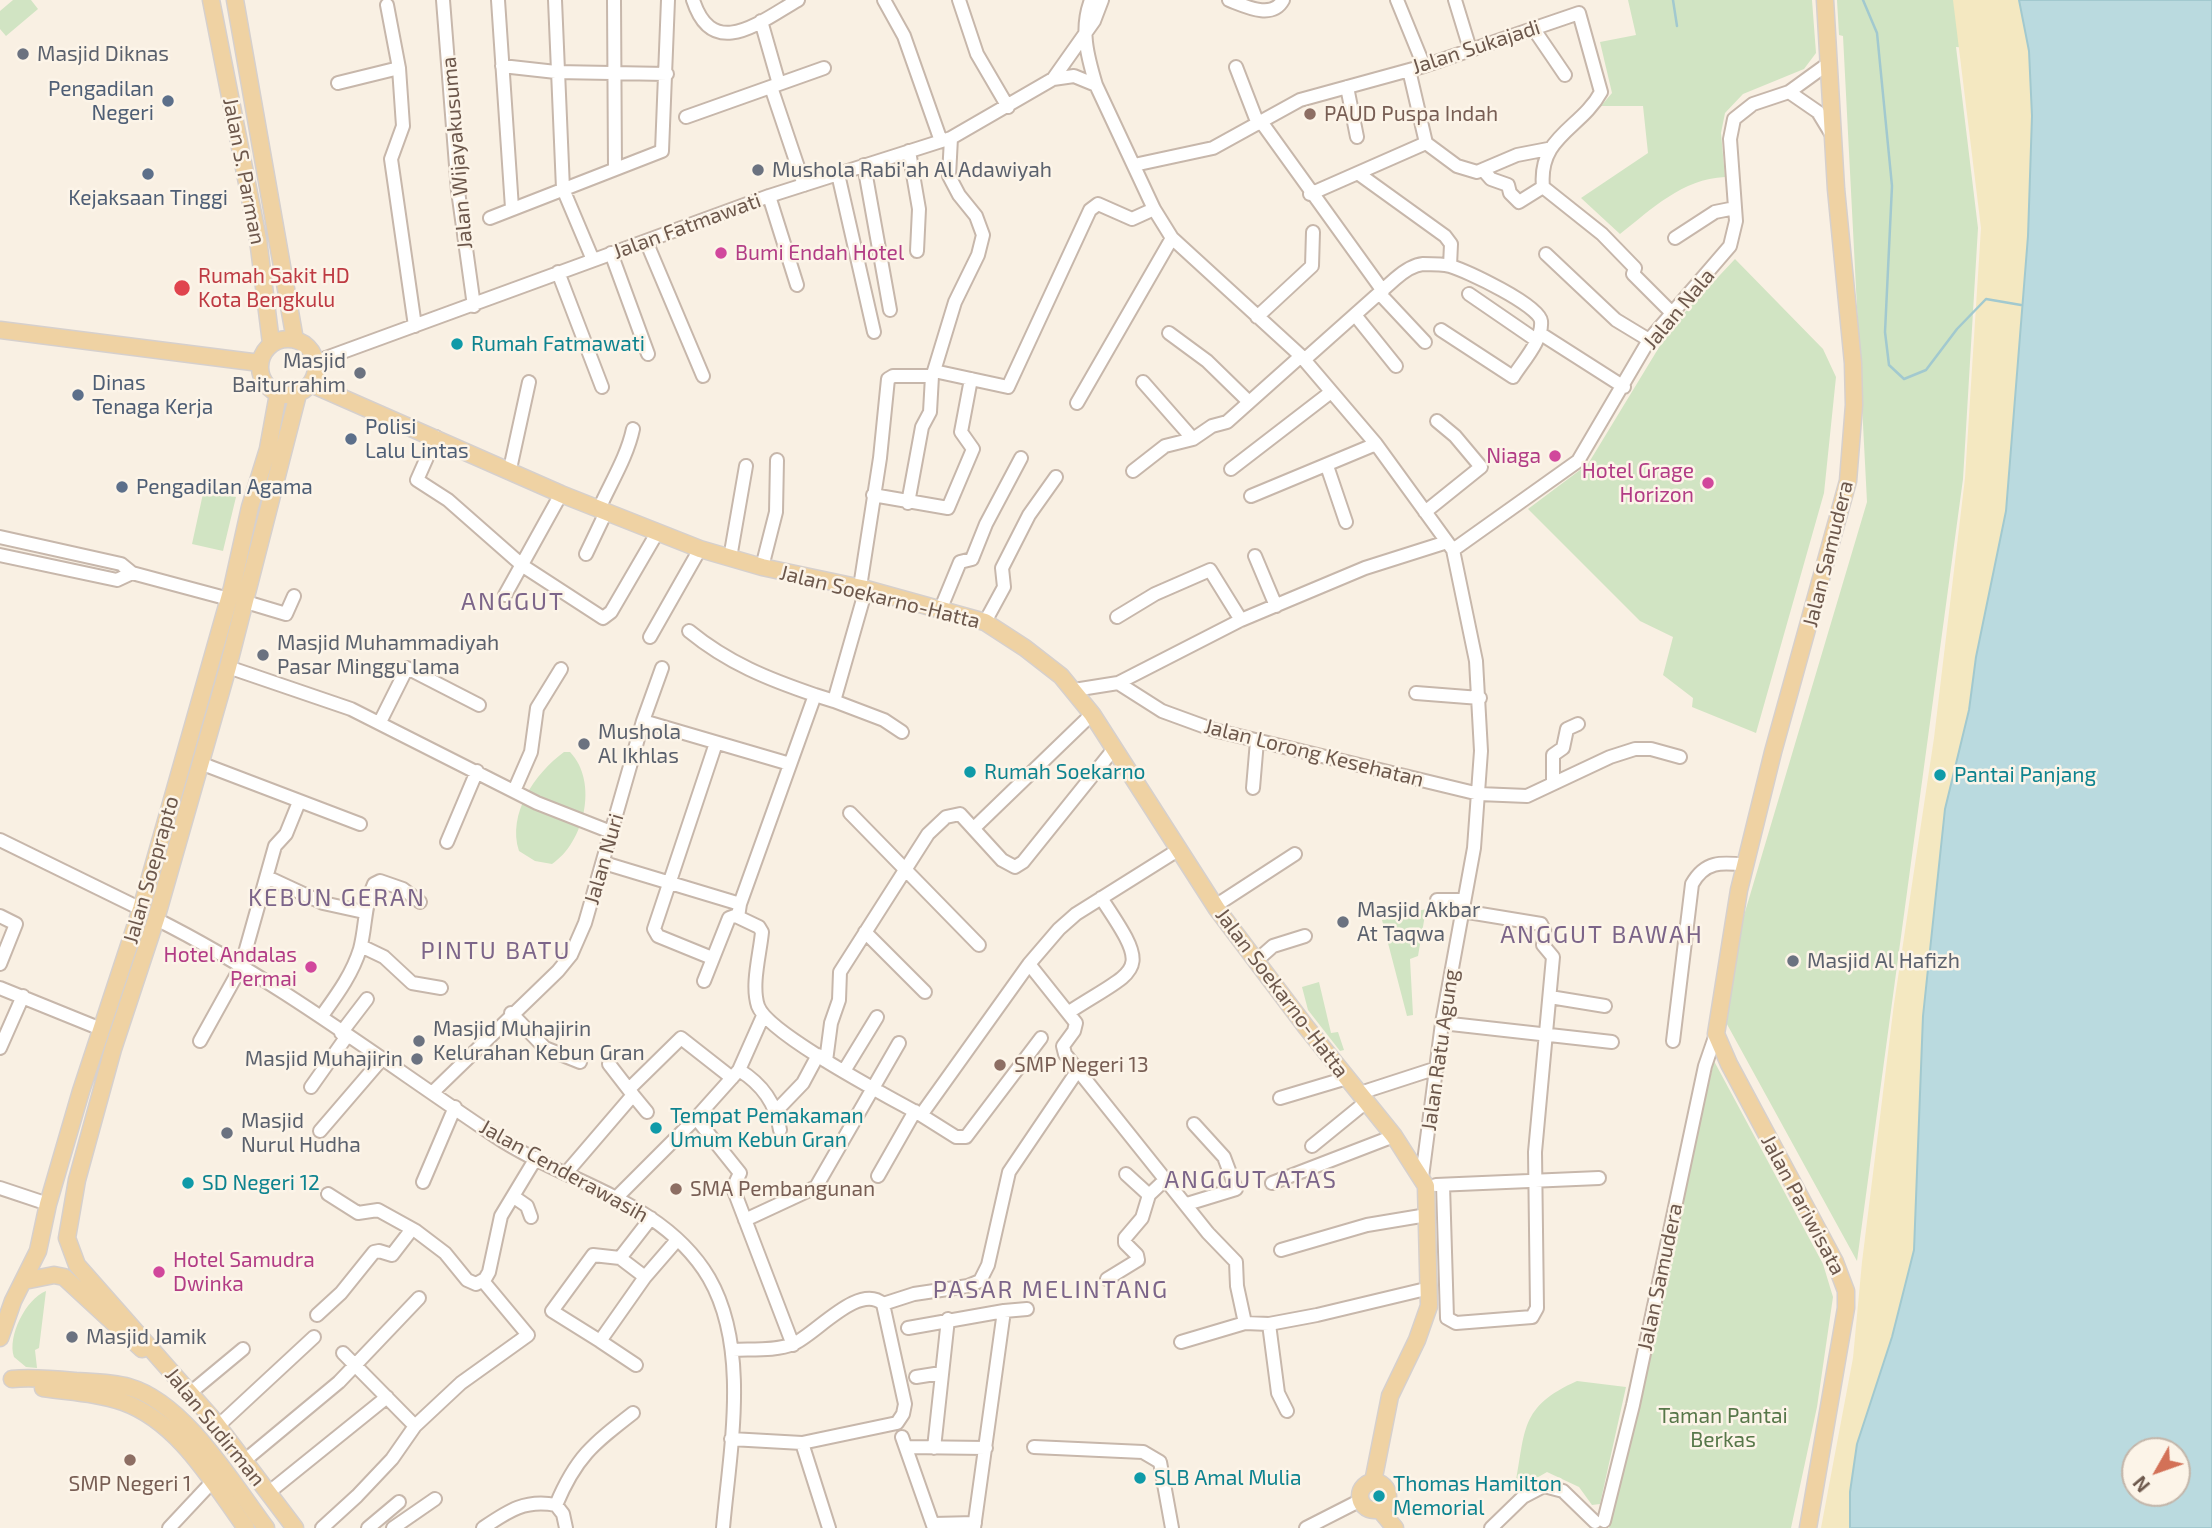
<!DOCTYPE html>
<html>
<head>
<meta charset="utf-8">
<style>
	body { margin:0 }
	#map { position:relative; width:2212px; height:1528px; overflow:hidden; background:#f9f0e3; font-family:"Exo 2",sans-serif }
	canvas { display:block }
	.north { position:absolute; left:2121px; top:1437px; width:70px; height:70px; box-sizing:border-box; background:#fcf4e8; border:2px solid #c3b6aa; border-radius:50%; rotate:230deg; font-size:19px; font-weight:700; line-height:28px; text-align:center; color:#6d584c }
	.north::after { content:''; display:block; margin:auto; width:24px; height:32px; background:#d37157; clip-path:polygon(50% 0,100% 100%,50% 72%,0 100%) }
</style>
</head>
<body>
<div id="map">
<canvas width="2212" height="1528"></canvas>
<div class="north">N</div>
</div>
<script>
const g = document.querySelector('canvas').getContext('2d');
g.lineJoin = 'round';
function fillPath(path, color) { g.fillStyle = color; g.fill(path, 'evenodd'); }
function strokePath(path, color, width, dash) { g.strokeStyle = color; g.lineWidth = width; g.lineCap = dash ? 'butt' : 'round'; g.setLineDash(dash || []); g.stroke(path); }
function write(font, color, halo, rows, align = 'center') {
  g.font = font + ' "Exo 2",sans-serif'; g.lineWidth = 5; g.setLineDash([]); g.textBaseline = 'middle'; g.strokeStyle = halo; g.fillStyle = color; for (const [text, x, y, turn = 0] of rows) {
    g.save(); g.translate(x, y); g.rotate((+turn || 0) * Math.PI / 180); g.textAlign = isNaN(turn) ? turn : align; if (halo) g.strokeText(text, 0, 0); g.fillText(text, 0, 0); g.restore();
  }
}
const green = new Path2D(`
	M13,0H31L38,9L6,36L0,29V11Z
	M1628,0H1812L1816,53L1804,69L1743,94L1725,113L1721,133L1725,177C1682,179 1652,209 1620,234L1581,198L1648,153L1643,106H1601L1612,93L1600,42L1636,35Z
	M1837,0H1965L1974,48L1956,47L1978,228L1963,479L1857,1261L1717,1006L1867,502L1843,36L1839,35Z
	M1735,259L1823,349L1836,377L1824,493L1756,733L1692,707L1693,698L1663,675L1673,637L1640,621L1528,509L1588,464L1672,326Z
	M204,489L236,497L223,551L192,544Z
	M564,752H570C599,782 584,843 552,864L535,861L519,851C507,814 535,773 564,752Z
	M1426,909L1418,956L1410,959L1413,1015L1407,1016L1382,920Z
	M1319,982L1331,1033L1338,1032L1344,1050L1340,1051L1308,1010L1302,987Z
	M1714,1061L1823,1264L1833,1297L1817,1407L1791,1528H1609Z
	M46,1291L39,1348L35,1350L37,1368L26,1367L14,1357C7,1336 26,1299 46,1291Z
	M1577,1381L1626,1387L1600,1504L1592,1505L1579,1487L1547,1472L1521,1487L1515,1486C1526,1430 1519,1407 1577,1381Z`);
const sand = new Path2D(`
	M1953,0H2019L2029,51L2032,116L2028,236L2006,511L1976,657L1969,710L1945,809L1923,1016L1914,1250L1892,1337L1857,1444L1850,1492V1528H1821L1853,1358L1862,1262L1894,1004L1934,738L1965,478L1981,228Z`);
const water = new Path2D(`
	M2019,0H2212V1528H1850V1492L1857,1444L1892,1337L1914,1250L1923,1016L1945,809L1969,710L1976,657L2006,511L2028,236L2032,116L2029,51ZM2135,1451H2177V1493H2135Z`);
const stream = new Path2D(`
	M1673,0L1677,26
	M1863,0L1877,33L1892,186L1885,332L1889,365L1904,379L1926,370L1957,329L1986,299L2021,305`);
const minor = new Path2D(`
	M443,0L458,191L474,306
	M498,0L512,208
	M555,0L563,189L593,260
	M614,0L615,169
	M693,0C713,62 761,21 798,0
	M884,0L904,36L941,141
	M959,0L977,54L1008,107
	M1091,0C1080,29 1087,55 1096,85
	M1229,0C1245,6 1272,20 1283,0
	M1397,0L1424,66
	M1455,0L1470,49
	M387,5L399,68L403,126L391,159L415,326
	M761,21L779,84
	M1533,28L1565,75
	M502,66L556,72L667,74
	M1236,67L1258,124
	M1409,70L1426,143
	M1053,79L1094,21L1102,0
	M338,83L399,68
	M771,87L804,185
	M1347,87L1357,137
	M1789,92L1818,112L1832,135
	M686,117L824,68
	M1262,123L1383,291
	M909,151L919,209L917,251
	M864,165L890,310
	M1134,165L1213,148L1300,100L1424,66L1579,13L1601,92C1581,129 1538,136 1543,187L1602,234L1635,268L1633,274L1671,312
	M1484,171L1491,179L1508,185L1510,193L1519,202L1543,187
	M838,174L874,332
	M1359,174L1445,236L1451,244L1450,266
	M1310,194L1426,143L1457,166L1477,172L1517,155L1548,149
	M769,196L797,285
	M490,218L662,151L668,0
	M1675,238L1715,212L1735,208
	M646,241L703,376
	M611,253L648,354
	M1546,254L1616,320L1649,340
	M558,272L602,387
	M1380,294L1425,342
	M1469,294L1536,340
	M1355,315L1396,366
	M1257,317L1312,266L1313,232
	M1169,333L1207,361L1248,401
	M1541,334L1624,387
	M1304,360L1395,279C1403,272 1412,265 1423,264C1431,264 1443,264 1450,266C1467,271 1539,305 1541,321C1543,340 1523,361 1513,377L1441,330
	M315,362L769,196L951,138L1053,79L1074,76L1096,85L1154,209L1172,238L1301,356L1376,444L1453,550L1476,661L1481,751L1474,848L1442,1023L1422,1177
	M934,371L955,302L978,255L983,235L976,216L959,195L949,176L951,138
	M1143,382L1193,439
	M1077,403L1172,238
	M436,437L417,480L448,500L523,566L603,618L611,612L657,533
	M1327,466L1346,522
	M510,469L529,382
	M1231,469L1331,392
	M1133,471L1165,446L1193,439L1212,426L1227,422L1301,356
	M873,495L948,508L973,449L961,432L971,379
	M1251,496L1376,444
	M908,503L922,427L930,412L932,376
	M599,509C611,482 627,457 633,429
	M1425,512L1481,467L1455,436L1437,421
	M0,537L121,564L132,573
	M1453,550L1578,461L1649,340L1730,246L1736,221L1730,139L1734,119L1753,104L1789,92L1829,63
	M586,554L606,512
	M0,555L117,580L132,573L229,599
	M1255,556L1276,606
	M730,558L746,466
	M762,567L776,512L777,460
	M860,587L880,458L888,379L893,376H932L934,371L1008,387L1090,210L1098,204L1132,219L1154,209
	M505,595L561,494
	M246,602L286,614L294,596
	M941,608L960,562L972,559L986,524L1021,458
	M1117,617L1155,594L1210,570L1241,620
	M985,622L1004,587L1002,568L1029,515L1056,477
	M689,631C728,663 768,679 815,695
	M650,637L700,549
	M228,667L351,709L537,803L611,832
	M1118,683L1241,620L1365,568L1447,542
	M1074,690L1118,683L1162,711L1214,730L1479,794L1527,796L1610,757L1635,749H1651L1680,757
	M1416,693L1480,698
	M834,701L884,720L902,732
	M643,721L662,668
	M380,722L407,668L479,705
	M200,763L360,824
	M1553,783V755L1563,748L1567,729L1578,724
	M1253,788L1257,741
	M514,791L531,752L537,708L561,669
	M850,813L979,945
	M974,828L1092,714
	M0,840L141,909
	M447,842L477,771
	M604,863L740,904L738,917L759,927L762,932C760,954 751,985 758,1006C768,1034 891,1098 921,1115L1029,964L1059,929L1076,914L1178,850
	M267,877L323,903L364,912
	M1437,900H1464
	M740,904L815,695L834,701L866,589
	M1215,906L1295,854
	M0,916L16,924L0,964
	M156,919C276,979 384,1062 495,1136C565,1183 663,1200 709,1278C750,1349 730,1449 723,1528
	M865,932L925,992
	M361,946L384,957L412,983L441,988
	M712,958L658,936L654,929L716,743
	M1256,961L1273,946L1305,936
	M1029,964L1076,1023L1074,1031L1063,1046L1065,1054L1208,1233L1236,1262L1237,1286L1245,1323L1269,1324L1317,1315L1430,1288
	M704,981L729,918L737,915
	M0,988L101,1029
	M1550,997L1605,1006
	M1069,1012C1140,966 1153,975 1101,898
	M511,1013L545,1048L580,1062
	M321,1017C336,996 352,975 360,949C366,927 364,905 374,884L380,881L403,889L420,902
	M1442,1023L1612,1042
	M341,1033L367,999
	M200,1041L241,967L275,846L286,834L299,802
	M1673,1041L1692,884C1705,861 1721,862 1746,865
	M0,1048L23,996
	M826,1061L831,1023L839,1000L840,972L928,834L946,817L960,814L1002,860L1015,867L1023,862L1113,750
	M739,1070C762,1084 776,1103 780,1130
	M844,1071L877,1017
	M311,1087L347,1036
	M629,1089L681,1038L732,1078
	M433,1092L558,971L571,955L585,923L643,721L790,764
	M1360,1093L1437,1068
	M633,1095L647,1112
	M1280,1098L1347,1078
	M777,1110L803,1083L818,1055
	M921,1115L956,1137H966L1041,1038
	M696,1118L740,1173L733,1188L793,1345
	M320,1131L381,1060
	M1312,1146L1366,1102
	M567,1172L633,1095L609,1064
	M1126,1174L1149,1195
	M878,1176L915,1111
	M423,1182L455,1107
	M1272,1183L1394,1136
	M1436,1185L1599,1178
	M1443,1185L1447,1318L1456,1323L1532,1317L1537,1308L1535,1152L1553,957L1543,945L1545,932L1541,924L1462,911
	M0,1188L48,1204
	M328,1194L358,1213L378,1210L416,1231L445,1253L467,1280L476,1284L485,1279L489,1272L501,1216L536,1158
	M514,1197L527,1206L531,1217
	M616,1198L696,1118L739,1070L763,1016
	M1187,1204L1236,1189L1224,1157L1194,1124
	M745,1220L816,1187L899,1043
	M1281,1250L1367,1225L1427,1215
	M620,1258L645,1277L600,1341L552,1311L593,1255L620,1258L651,1218
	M645,1277L677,1240
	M1107,1279L1138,1260L1137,1255L1125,1243V1238L1142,1218L1149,1195L1167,1178
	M883,1304L914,1294L968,1286L980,1281L988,1265L1009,1172L1078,1070
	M1004,1311L1027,1309
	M317,1315L341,1293L374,1252L379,1251L392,1255L412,1229
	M1269,1324L1278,1393L1287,1411
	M908,1328L1004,1311L974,1528
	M600,1341L636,1365
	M1181,1342L1245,1323
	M343,1353L415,1426
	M916,1377L941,1373
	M190,1393L243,1349
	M218,1426L314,1337
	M902,1437L934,1528
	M731,1439L802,1443L897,1423L903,1414L905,1404L883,1304C859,1282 815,1335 793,1344C777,1351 750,1349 733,1350
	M802,1443L829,1528
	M906,1447L986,1448
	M1034,1447L1143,1452L1160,1462L1172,1528
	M934,1448L948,1319
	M244,1461L339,1382L419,1298
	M268,1493L387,1397
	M556,1505C576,1457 593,1444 633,1413
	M1604,1521L1633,1405L1705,1066L1716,1034
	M933,1524L975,1523
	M169,1528L213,1481
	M322,1528L357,1496L392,1459L415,1426L461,1383L528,1335L483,1281
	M368,1528L399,1502
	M393,1528L435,1499
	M483,1528C508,1511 525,1499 556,1505L563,1514L566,1528
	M1306,1528L1361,1500
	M1491,1528L1523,1497L1544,1486L1563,1491L1595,1522`);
const major = new Path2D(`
	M211,0L258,239L271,343
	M235,0L295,340
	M0,330L260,363
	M260 367a28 28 0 1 1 56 0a28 28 0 1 1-56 0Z
	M311,384L561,494L700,549L762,567L866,589L985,622L1025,648L1061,676L1092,714L1217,909L1306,1027L1394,1136L1426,1186L1429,1306L1417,1340L1390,1396L1373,1482
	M24,1281L54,1275L64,1277L142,1349
	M0,1338L13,1301L38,1251L48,1204L81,1091L141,909L232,588L250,507L268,449L278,394
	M12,1379C33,1377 54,1379 76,1381C94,1382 112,1382 129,1387C185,1403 233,1484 266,1528
	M43,1388C70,1392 97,1393 123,1402C179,1422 213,1483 246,1528
	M1360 1496a14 14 0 1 1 28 0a14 14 0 1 1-28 0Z
	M1379,1509L1395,1528
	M295,1528L211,1417L77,1265L67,1238L77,1180L113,1049L156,919L228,667L298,394
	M1808,1528L1846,1308V1291L1835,1262L1729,1064L1716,1034L1739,890L1773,752L1848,481L1854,405L1853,363L1836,189L1825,0`);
const markers = [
	[23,54,7,"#6b7280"],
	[168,101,7,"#5c6f8a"],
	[1310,114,7,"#8d6e63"],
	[758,170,7,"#6b7280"],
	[148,174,7,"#5c6f8a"],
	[721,253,7,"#d1479c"],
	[182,288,9,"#e0444e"],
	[457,344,7,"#0f9aa8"],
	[360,373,7,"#6b7280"],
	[78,395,7,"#5c6f8a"],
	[351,439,7,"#5c6f8a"],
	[1555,456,7,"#d1479c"],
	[1708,483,7,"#d1479c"],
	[122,487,7,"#5c6f8a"],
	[263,655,7,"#6b7280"],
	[584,744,7,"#6b7280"],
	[970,772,7,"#0f9aa8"],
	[1940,775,7,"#0f9aa8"],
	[1343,922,7,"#6b7280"],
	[1793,961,7,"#6b7280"],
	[311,967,7,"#d1479c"],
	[419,1041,7,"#6b7280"],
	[417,1059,7,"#6b7280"],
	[1000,1065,7,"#8d6e63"],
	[656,1128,7,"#0f9aa8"],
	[227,1133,7,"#6b7280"],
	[188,1183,7,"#0f9aa8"],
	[676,1189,7,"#8d6e63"],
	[159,1272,7,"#d1479c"],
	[72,1337,7,"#6b7280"],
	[130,1460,7,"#8d6e63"],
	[1140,1478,7,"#0f9aa8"],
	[1379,1496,7,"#0f9aa8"]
];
const streetNames = [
	["Jalan Sukajadi",1476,47,-18],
	["Jalan Wijayakusuma",457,153,-95],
	["Jalan S. Parman",244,171,79],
	["Jalan Fatmawati",687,226,-20],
	["Jalan Nala",1679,309,-50],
	["Jalan Samudera",1828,554,-76],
	["Jalan Soekarno-Hatta",880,597,14],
	["Jalan Lorong Kesehatan",1314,753,14],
	["Jalan Nuri",604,859,-74],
	["Jalan Soeprapto",151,870,-74],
	["Jalan Soekarno-Hatta",1282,993,53],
	["Jalan Ratu Agung",1440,1050,-82],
	["Jalan Cenderawasih",564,1171,29],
	["Jalan Pariwisata",1803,1205,62],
	["Jalan Samudera",1660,1277,-78],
	["Jalan Sudirman",215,1427,51]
];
const worshipNames = [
	["Masjid Diknas",37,54],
	["Mushola Rabi'ah Al Adawiyah",772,170],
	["Masjid",346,361,"right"],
	["Baiturrahim",346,385,"right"],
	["Masjid Muhammadiyah",277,643],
	["Pasar Minggu lama",277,667],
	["Mushola",598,732],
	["Al Ikhlas",598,756],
	["Masjid Akbar",1357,910],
	["At Taqwa",1357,934],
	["Masjid Al Hafizh",1807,961],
	["Masjid Muhajirin",433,1029],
	["Kelurahan Kebun Gran",433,1053],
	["Masjid Muhajirin",403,1059,"right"],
	["Masjid",241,1121],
	["Nurul Hudha",241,1145],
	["Masjid Jamik",86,1337]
];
const serviceNames = [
	["Pengadilan",154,89,"right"],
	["Negeri",154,113,"right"],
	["Kejaksaan Tinggi",148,198,"center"],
	["Dinas",92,383],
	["Tenaga Kerja",92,407],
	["Polisi",365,427],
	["Lalu Lintas",365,451],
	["Pengadilan Agama",136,487]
];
const educationNames = [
	["PAUD Puspa Indah",1324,114],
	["SMP Negeri 13",1014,1065],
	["SMA Pembangunan",690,1189],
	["SMP Negeri 1",130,1484,"center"]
];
const hotelNames = [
	["Bumi Endah Hotel",735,253,"left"],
	["Niaga",1541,456],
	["Hotel Grage",1694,471],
	["Horizon",1694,495],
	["Hotel Andalas",297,955],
	["Permai",297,979],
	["Hotel Samudra",173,1260,"left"],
	["Dwinka",173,1284,"left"]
];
const healthNames = [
	["Rumah Sakit HD",198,276],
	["Kota Bengkulu",198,300]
];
const cultureNames = [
	["Rumah Fatmawati",471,344],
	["Rumah Soekarno",984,772],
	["Pantai Panjang",1954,775],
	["Tempat Pemakaman",670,1116],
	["Umum Kebun Gran",670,1140],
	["SD Negeri 12",202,1183],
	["SLB Amal Mulia",1154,1478],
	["Thomas Hamilton",1393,1484],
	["Memorial",1393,1508]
];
const parkNames = [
	["Taman Pantai",1723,1416],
	["Berkas",1723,1440]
];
const quarterNames = [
	["ANGGUT",513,602],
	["KEBUN GERAN",337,898],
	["ANGGUT BAWAH",1602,935],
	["PINTU BATU",496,951],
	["ANGGUT ATAS",1251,1180],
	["PASAR MELINTANG",1051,1290]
];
fillPath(green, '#d1e4c3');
fillPath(sand, '#f4e8c1');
fillPath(water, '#badadf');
strokePath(water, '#a2c9cf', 2);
strokePath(stream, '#a2c9cf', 2.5);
strokePath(minor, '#c7b7ab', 16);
strokePath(major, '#d6d0cd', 19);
strokePath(minor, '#fff', 12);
strokePath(major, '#efd2a3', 16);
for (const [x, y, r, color] of markers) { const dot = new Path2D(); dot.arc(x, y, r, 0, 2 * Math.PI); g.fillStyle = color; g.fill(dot); strokePath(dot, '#fcf4e8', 2.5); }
write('21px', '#6d584c', '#fcf4e8', streetNames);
write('21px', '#5b616d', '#fcf4e8', worshipNames, 'left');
write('21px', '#4e5e75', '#fcf4e8', serviceNames, 'left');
write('21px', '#785e54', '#fcf4e8', educationNames, 'left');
write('21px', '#b23c85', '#fcf4e8', hotelNames, 'right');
write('21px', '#be3a42', '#fcf4e8', healthNames, 'left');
write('21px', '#0d838f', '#fcf4e8', cultureNames, 'left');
write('21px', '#577749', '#fcf4e8', parkNames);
g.letterSpacing = '2px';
write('24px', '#7c6589', '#fcf4e8', quarterNames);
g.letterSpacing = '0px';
</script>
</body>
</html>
